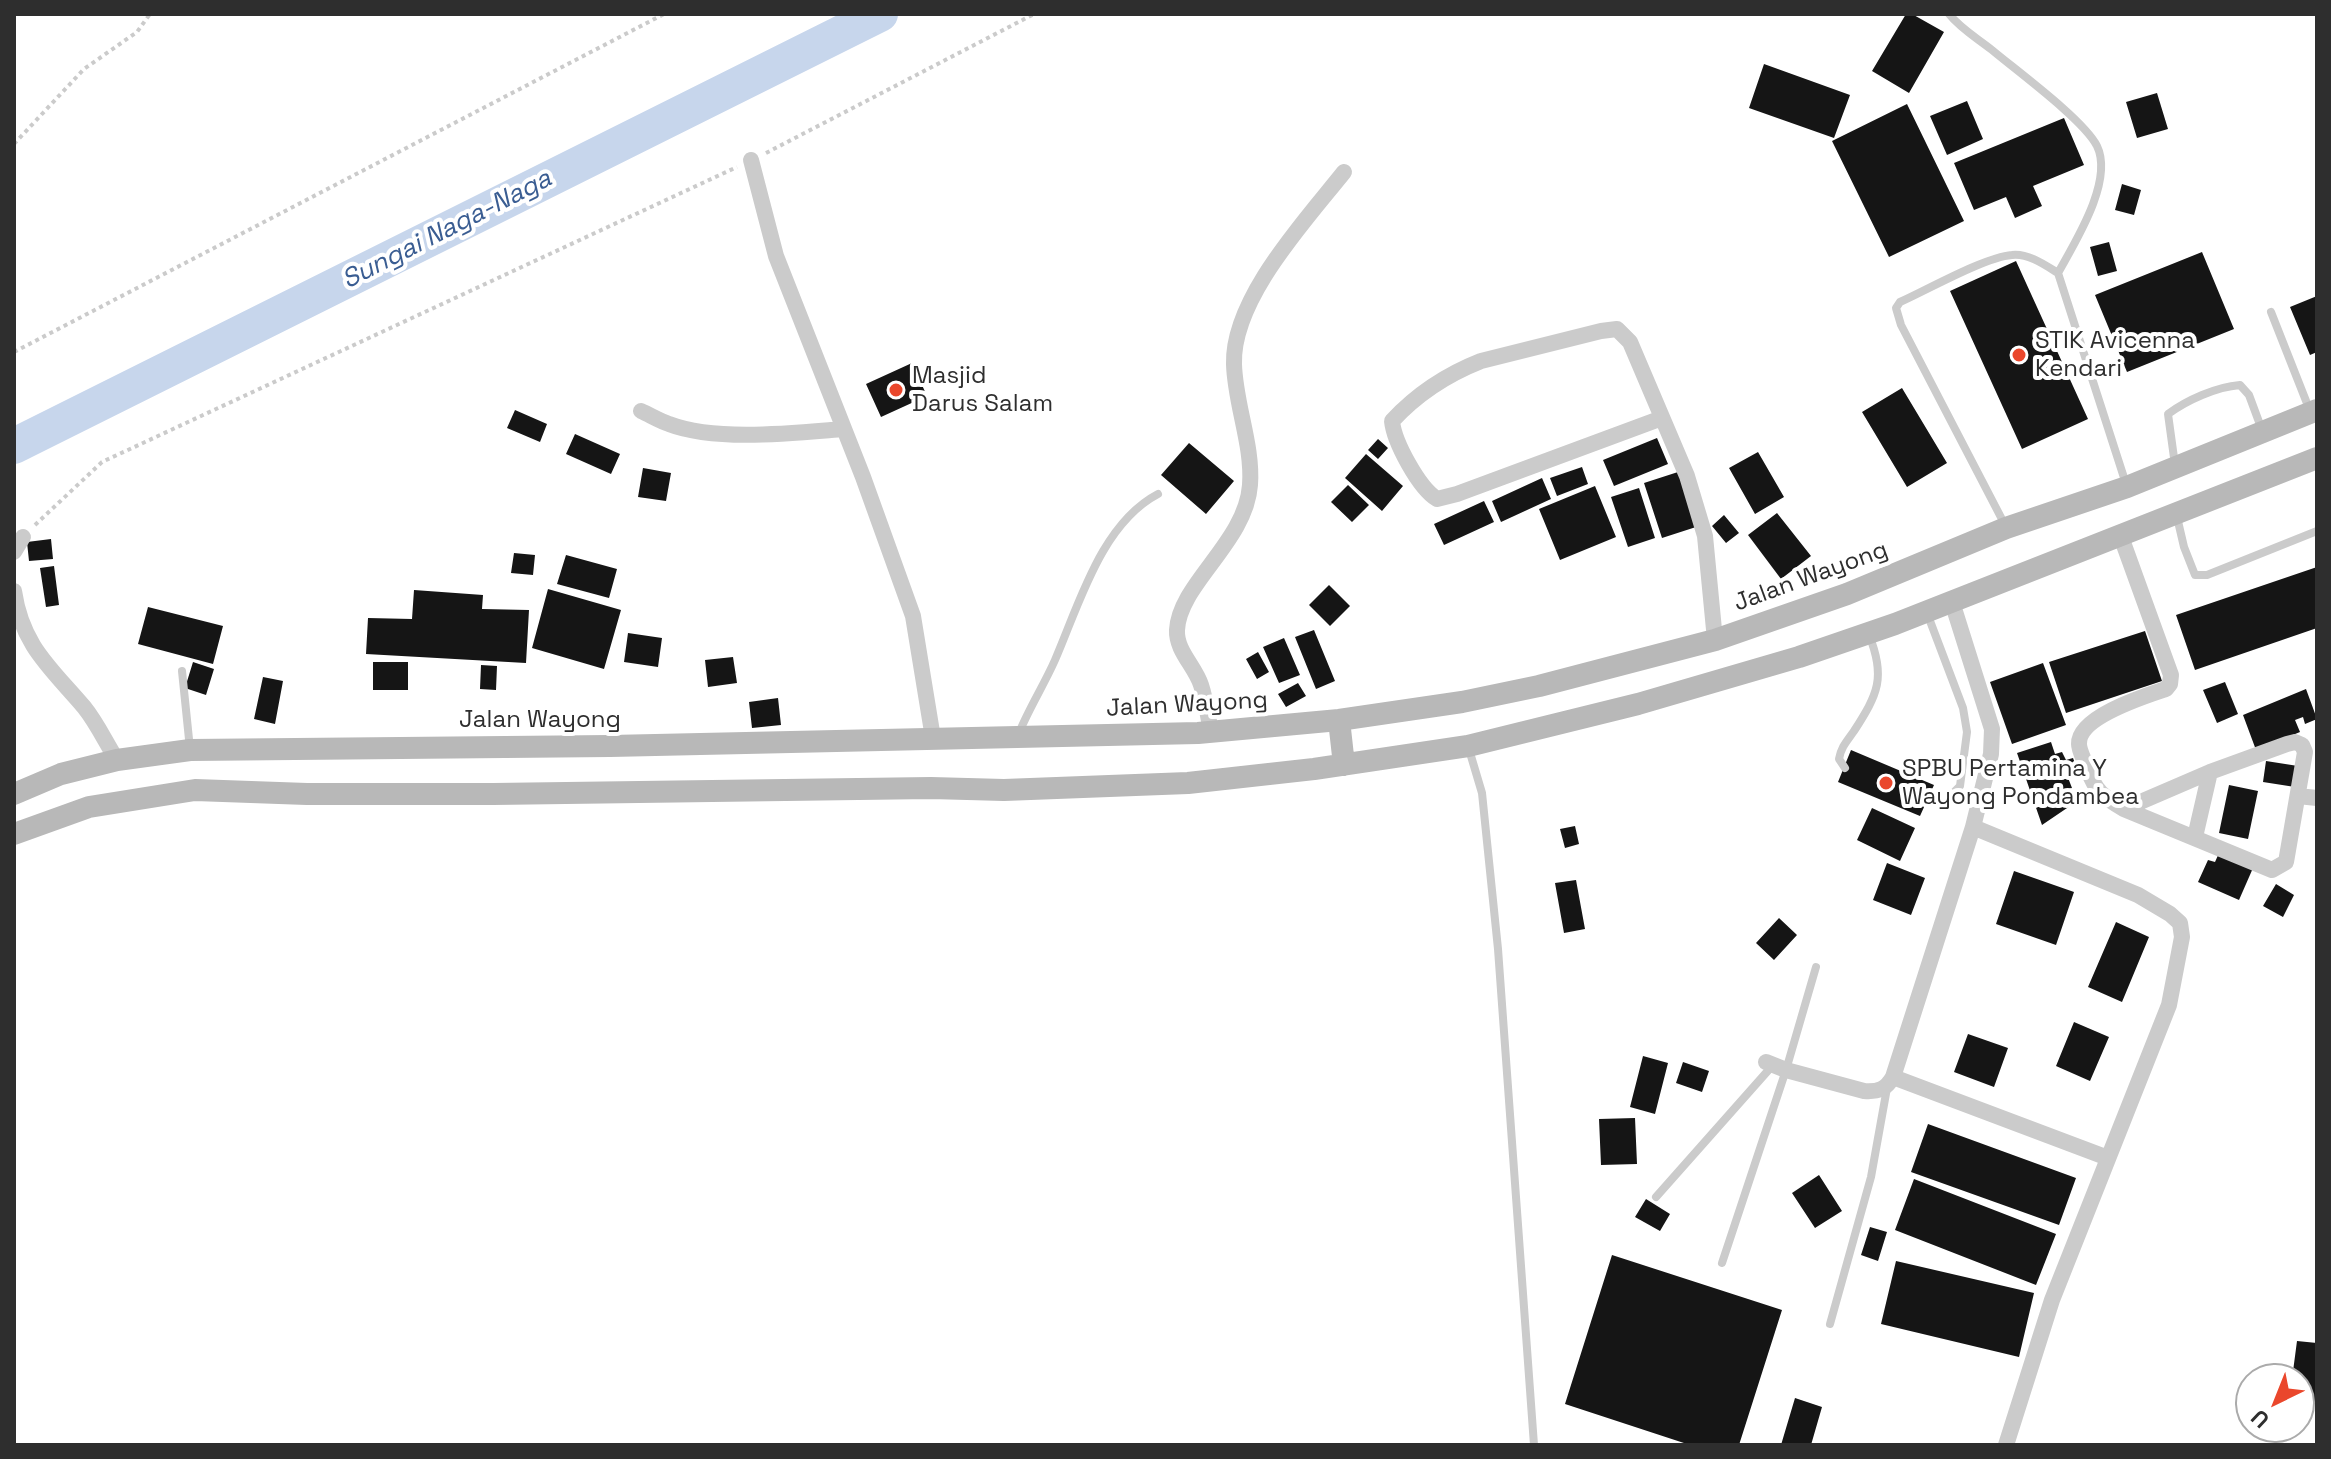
<!DOCTYPE html>
<html>
<head>
<meta charset="utf-8">
<style>
	body { margin:0 }
	#map { position:relative; width:2331px; height:1459px; overflow:hidden; background:#fff; font-family:"Space Grotesk",sans-serif }
	canvas { display:block }
	.frame { position:absolute; inset:0; border:16px solid #2e2e2e; pointer-events:none }
	.north { position:absolute; left:2235px; top:1363px; width:80px; height:80px; box-sizing:border-box; background:#fff; border:2px solid #ababab; border-radius:50%; rotate:223deg; font-size:22px; font-weight:700; line-height:32px; text-align:center; color:#2e2e2e }
	.north::after { content:''; display:block; margin:auto; width:28px; height:36px; background:#ea472c; clip-path:polygon(50% 0,100% 100%,50% 72%,0 100%) }
</style>
</head>
<body>
<div id="map">
<canvas width="2331" height="1459"></canvas>
<div class="frame"></div>
<div class="north">U</div>
</div>
<script>
const g = document.querySelector('canvas').getContext('2d');
g.lineJoin = 'round';
function strokePath(path, color, width, dash) { g.strokeStyle = color; g.lineWidth = width; g.lineCap = dash ? 'butt' : 'round'; g.setLineDash(dash || []); g.stroke(path); }
function fillPath(path, color) { g.fillStyle = color; g.fill(path, 'evenodd'); }
function write(font, color, halo, rows, align = 'center') {
  g.font = font + ' "Space Grotesk",sans-serif'; g.lineWidth = 8; g.setLineDash([]); g.textBaseline = 'middle'; g.strokeStyle = halo; g.fillStyle = color; for (const [text, x, y, turn = 0] of rows) {
    g.save(); g.translate(x, y); g.rotate((+turn || 0) * Math.PI / 180); g.textAlign = isNaN(turn) ? turn : align; if (halo) g.strokeText(text, 0, 0); g.fillText(text, 0, 0); g.restore();
  }
}
const river = new Path2D(`
	M14,446L880,14`);
const building = new Path2D(`
	M1906,14H1912L1944,32L1909,93L1872,71Z
	M1764,64L1850,95L1834,138L1749,108Z
	M2157,93L2168,129L2137,138L2126,102Z
	M1967,101L1983,139L1947,155L1930,116Z
	M1907,104L1964,221L1889,257L1832,141Z
	M2064,118L2084,165L2033,186L2042,206L2015,218L2006,197L1974,210L1954,163Z
	M2122,184L2141,190L2134,215L2115,210Z
	M2109,242L2117,271L2098,276L2090,247Z
	M2202,252L2234,329L2127,372L2095,295Z
	M2016,261L2088,419L2022,449L1950,291Z
	M2317,296V352L2310,355L2290,307Z
	M912,363L927,396L881,417L866,384Z
	M1902,388L1947,463L1907,487L1862,412Z
	M515,410L547,424L540,442L507,428Z
	M575,434L620,454L611,474L566,454Z
	M1657,438L1668,464L1614,486L1603,460Z
	M1378,439L1388,448L1378,459L1368,450Z
	M1189,443L1234,481L1206,514L1161,475Z
	M1758,452L1784,497L1755,514L1729,468Z
	M1366,454L1403,486L1382,511L1345,478Z
	M1582,467L1588,484L1557,496L1550,478Z
	M643,468L671,473L666,501L638,497Z
	M1678,472L1696,527L1662,538L1644,483Z
	M1542,478L1551,499L1501,522L1492,501Z
	M1348,485L1369,505L1352,522L1331,502Z
	M1595,486L1616,537L1560,560L1539,509Z
	M1639,488L1655,538L1628,547L1611,497Z
	M1484,501L1494,522L1444,545L1434,524Z
	M1777,513L1811,556L1781,579L1748,535Z
	M1724,515L1739,533L1726,543L1712,526Z
	M51,539L53,559L29,561L27,542Z
	M514,553L535,555L533,575L511,573Z
	M566,555L617,569L609,598L557,584Z
	M54,566L59,605L46,607L40,568Z
	M2317,567V628L2195,670L2176,615Z
	M1329,585L1350,606L1330,626L1309,605Z
	M548,589L621,610L604,669L532,648Z
	M414,590L483,595L482,609L529,610L526,663L366,654L368,618L412,619Z
	M148,607L223,626L213,664L138,644Z
	M1314,630L1335,681L1316,689L1295,637Z
	M2145,631L2162,681L2066,713L2049,662Z
	M628,633L662,638L658,667L624,662Z
	M1284,638L1300,675L1279,683L1263,647Z
	M1258,652L1269,672L1257,679L1246,659Z
	M733,657L737,683L708,687L705,660Z
	M193,662L214,669L206,695L185,688Z
	M373,662H408V690H373Z
	M2043,663L2066,725L2012,744L1990,682Z
	M481,665L497,666L496,690L480,689Z
	M263,677L283,681L275,724L254,719Z
	M2225,682L2238,714L2217,723L2203,690Z
	M1298,683L1306,696L1286,707L1278,694Z
	M2306,689L2317,719L2305,724L2303,717L2295,720L2300,732L2256,750L2243,715Z
	M778,698L781,725L752,728L749,702Z
	M2051,742L2055,754L2062,752L2066,760L2073,758L2076,766L2065,770L2072,788L2064,790L2070,806L2042,825L2017,753Z
	M1851,750L1934,785L1920,816L1838,782Z
	M2266,761L2298,766L2295,787L2263,782Z
	M2229,785L2258,791L2248,839L2219,833Z
	M1872,808L1915,828L1900,861L1857,840Z
	M1575,826L1579,844L1565,848L1560,829Z
	M2219,853L2253,868L2239,900L2198,882L2208,860L2215,862Z
	M1887,863L1925,878L1911,915L1873,900Z
	M2014,871L2074,892L2056,945L1996,924Z
	M1576,880L1585,929L1564,933L1555,883Z
	M2276,884L2294,895L2283,917L2263,906Z
	M1779,918L1797,935L1774,960L1756,943Z
	M2116,922L2149,937L2122,1002L2088,987Z
	M2074,1022L2109,1037L2090,1081L2056,1066Z
	M1968,1034L2008,1048L1994,1087L1954,1072Z
	M1643,1056L1668,1063L1655,1114L1630,1107Z
	M1683,1062L1709,1071L1702,1092L1676,1083Z
	M1635,1118L1637,1164L1601,1165L1599,1119Z
	M1928,1124L2076,1178L2059,1225L1911,1172Z
	M1819,1175L1842,1211L1815,1228L1792,1193Z
	M1914,1179L2056,1234L2036,1285L1895,1230Z
	M1646,1199L1670,1214L1660,1231L1635,1217Z
	M1870,1227L1887,1232L1878,1261L1861,1255Z
	M1612,1255L1782,1310L1739,1445H1690L1565,1404Z
	M1896,1261L2034,1293L2019,1357L1881,1324Z
	M2297,1341L2317,1343V1404L2299,1401V1379H2292Z
	M1795,1398L1822,1407L1811,1445H1781Z`);
const path = new Path2D(`
	M14,144L84,69L137,32L150,14
	M766,153L1034,14
	M14,352L664,14
	M35,525L102,462L737,167`);
const lane = new Path2D(`
	M1949,14C1961,29 1977,38 1992,50C2017,71 2084,120 2097,146C2114,181 2075,242 2058,273
	M2271,312L2310,411
	M2175,465L2168,414C2187,400 2216,387 2240,385L2249,395L2262,430
	M2177,517L2184,547L2195,575H2207L2317,531
	M2006,527L1901,325L1896,308L1900,302C1927,290 1985,257 2012,255C2028,253 2045,265 2058,273L2127,487
	M1927,613L1963,708L1967,732L1960,786L1945,801L1927,802
	M182,671L190,749
	M1019,733C1029,708 1044,685 1055,660C1079,605 1101,524 1158,494
	M1468,746L1482,793L1498,949L1534,1445
	M1845,768L1839,759C1841,747 1847,741 1854,731C1878,694 1886,677 1869,635
	M1656,1197L1773,1065
	M1722,1263L1786,1070L1816,967
	M1830,1324L1871,1177L1887,1088`);
const street = new Path2D(`
	M751,160L776,256L863,477L913,616L933,738
	M641,411C650,415 660,421 669,424C716,442 794,433 844,429
	M1662,418L1457,494L1437,499C1419,488 1394,442 1392,421C1416,395 1448,374 1481,361L1601,331L1617,329L1630,342L1687,476L1705,536L1715,640
	M2120,534L2171,675L2170,684L2166,689C2145,696 2078,717 2079,744C2079,751 2085,761 2087,768C2096,792 2102,796 2124,809L2272,870L2286,862L2305,752L2302,745L2295,742L2287,744L2210,772L2124,809
	M14,552L23,537
	M14,591C22,646 51,668 84,707C97,723 106,743 117,760
	M1211,732C1208,717 1206,700 1201,685C1195,666 1176,651 1177,630C1179,584 1246,542 1250,485C1253,445 1235,404 1234,364C1232,299 1305,221 1344,172
	M2298,796L2317,798
	M1973,827L2138,895L2170,914L2180,923L2182,937L2169,1005L2052,1300L2006,1445
	M2195,837L2210,772
	M1766,1062L1786,1070L1864,1091C1879,1092 1886,1089 1893,1077L1973,827L1991,754L1992,729L1952,602
	M1893,1077L2108,1158`);
const secondary = new Path2D(`
	M1339,720L1344,765
	M14,794L61,774L117,760L190,750L610,746L1198,733L1339,720L1462,702L1539,686L1715,640L1847,594L2006,528L2127,487L2317,410
	M14,834L89,807L195,790L307,794H493L931,788L1004,790L1188,783L1314,769L1468,746L1638,704L1799,657L1895,624L2317,458`);
const markers = [
	[2019,355,8,"#ea472c"],
	[896,390,8,"#ea472c"],
	[1886,783,8,"#ea472c"]
];
const poiNames = [
	["STIK Avicenna",2035,341],
	["Kendari",2035,369],
	["Masjid",912,376],
	["Darus Salam",912,404],
	["SPBU Pertamina Y",1902,769],
	["Wayong Pondambea",1902,797]
];
const streetNames = [
	["Jalan Wayong",1811,577,-20],
	["Jalan Wayong",1187,705,-3],
	["Jalan Wayong",540,720]
];
const waterNames = [
	["Sungai Naga-Naga",447,230,-27]
];
strokePath(river, '#c7d6ec', 36);
fillPath(building, '#151515');
strokePath(path, '#cbcbcb', 4, [4, 4]);
strokePath(lane, '#cbcbcb', 8);
strokePath(street, '#cbcbcb', 16);
strokePath(secondary, '#b8b8b8', 22);
for (const [x, y, r, color] of markers) { const dot = new Path2D(); dot.arc(x, y, r, 0, 2 * Math.PI); g.fillStyle = color; g.fill(dot); strokePath(dot, '#fff', 3); }
write('24px', '#2e2e2e', '#fff', poiNames, 'left');
write('24px', '#2e2e2e', '#fff', streetNames);
write('italic 26px', '#3a5d92', '#fff', waterNames);
</script>
</body>
</html>
